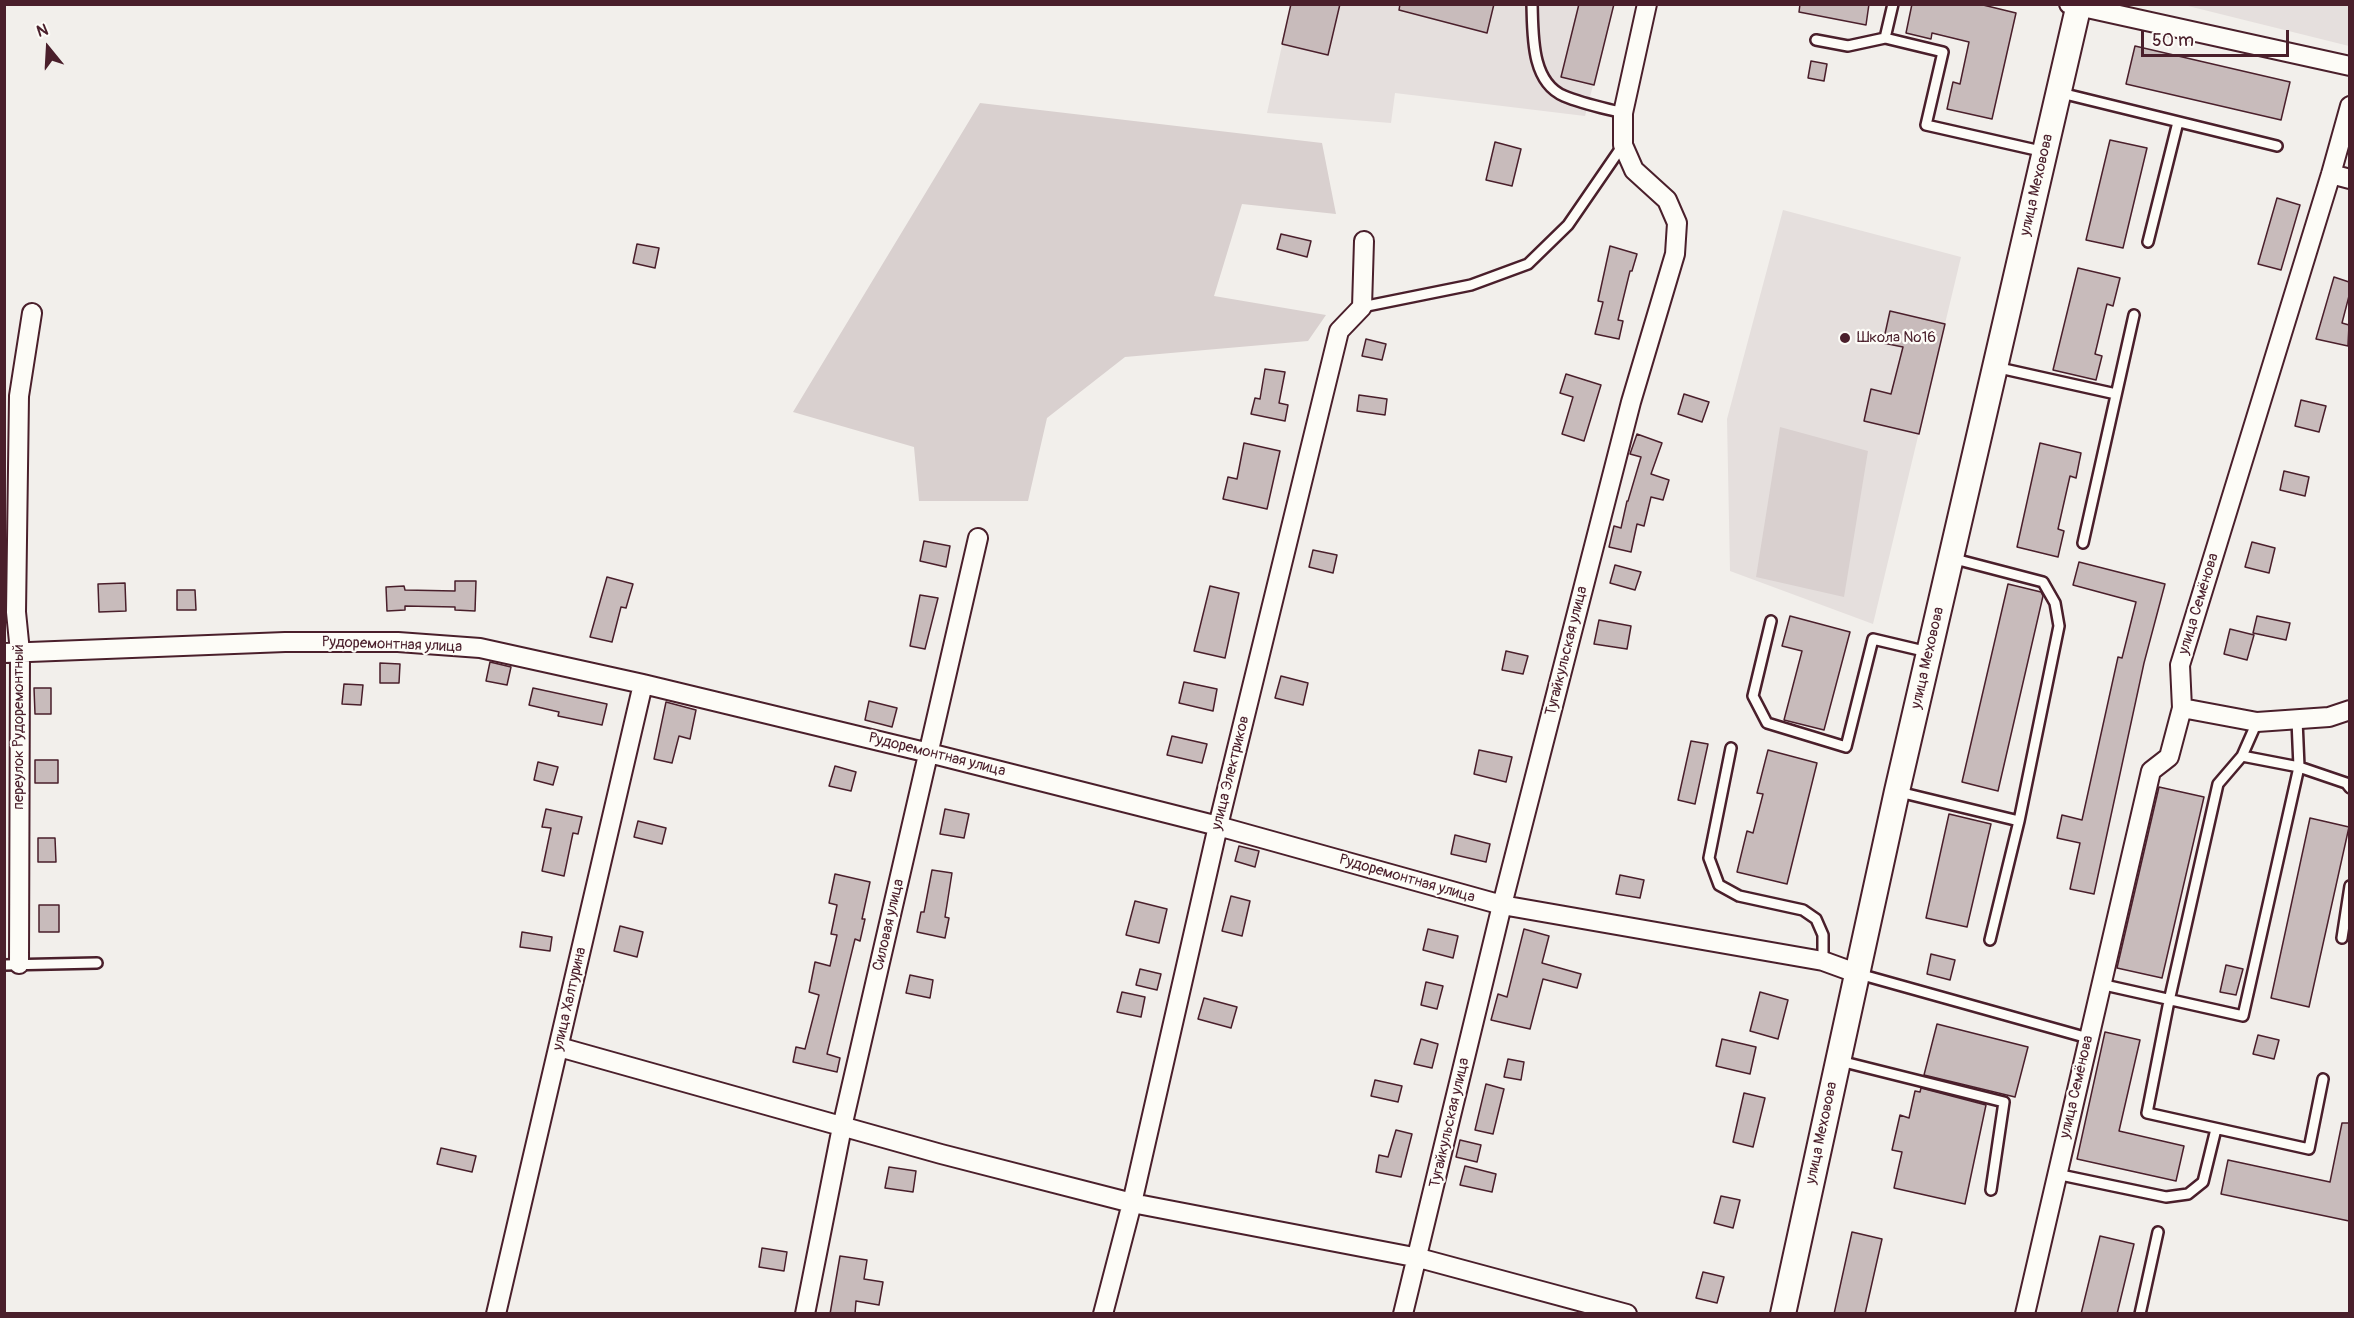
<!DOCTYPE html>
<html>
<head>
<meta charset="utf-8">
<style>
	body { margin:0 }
	#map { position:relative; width:2354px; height:1318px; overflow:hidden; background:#f2efeb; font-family:Pangolin,sans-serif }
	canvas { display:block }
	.frame { position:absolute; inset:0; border:6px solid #4a1f2b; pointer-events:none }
	.north { position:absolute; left:18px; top:18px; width:60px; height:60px; -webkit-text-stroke:4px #fdfcf7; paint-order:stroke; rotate:342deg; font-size:16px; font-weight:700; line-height:24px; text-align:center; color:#4a1f2b }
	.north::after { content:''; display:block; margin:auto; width:21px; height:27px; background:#4a1f2b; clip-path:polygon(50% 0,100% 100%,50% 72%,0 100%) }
	.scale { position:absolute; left:2141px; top:30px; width:148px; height:27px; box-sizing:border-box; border:3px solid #4a1f2b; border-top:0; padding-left:8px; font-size:18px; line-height:21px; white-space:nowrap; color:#4a1f2b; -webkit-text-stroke:4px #fdfcf7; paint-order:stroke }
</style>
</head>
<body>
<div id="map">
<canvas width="2354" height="1318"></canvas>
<div class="frame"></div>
<div class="north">N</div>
<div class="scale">50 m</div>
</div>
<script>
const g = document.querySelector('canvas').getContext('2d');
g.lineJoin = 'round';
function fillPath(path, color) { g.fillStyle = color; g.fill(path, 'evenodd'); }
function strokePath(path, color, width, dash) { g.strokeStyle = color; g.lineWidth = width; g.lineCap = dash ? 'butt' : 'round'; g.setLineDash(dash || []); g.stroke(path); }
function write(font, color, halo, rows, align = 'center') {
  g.font = font + ' Pangolin,sans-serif'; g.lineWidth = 4.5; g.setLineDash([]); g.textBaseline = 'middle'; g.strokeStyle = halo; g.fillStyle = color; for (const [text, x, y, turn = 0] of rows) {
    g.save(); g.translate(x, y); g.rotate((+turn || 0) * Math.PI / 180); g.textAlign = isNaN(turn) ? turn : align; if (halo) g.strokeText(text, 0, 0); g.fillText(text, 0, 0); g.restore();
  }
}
const built = new Path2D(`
	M1291,5H1614L1585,116L1395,93L1391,123L1267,113Z
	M2184,5H2349V46Z
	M1783,210L1961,257L1873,624L1730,571L1727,419Z`);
const green = new Path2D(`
	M980,103L1322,143L1336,214L1242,204L1214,296L1326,315L1308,341L1125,357L1047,418L1028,501H919L914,447L793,412Z
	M1780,427L1868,451L1844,597L1756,577Z`);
const building = new Path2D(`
	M1291,4H1340L1328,55L1282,44Z
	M1400,4H1494L1487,33L1399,10Z
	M1579,4H1614L1594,85L1561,77Z
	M1800,4H1869L1866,25L1799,12Z
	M1912,4H1979L2016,13L1992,119L1947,109L1953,82L1960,84L1969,42L1932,33L1931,39L1906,33Z
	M2135,46L2290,82L2281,120L2126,84Z
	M1811,61L1827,64L1824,81L1808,78Z
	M2110,140L2147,148L2123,248L2086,240Z
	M1495,142L1521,149L1512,186L1486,180Z
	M2277,198L2300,205L2281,270L2258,264Z
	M1281,234L1311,241L1307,257L1277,249Z
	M637,244L659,248L655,268L633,263Z
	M1610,246L1637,254L1632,271H1630L1618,320L1623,321L1619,339L1595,334L1603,302L1598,301Z
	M2078,268L2120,278L2113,306L2107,304L2095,354L2102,356L2096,380L2053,370Z
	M2334,277L2349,282V296L2342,323L2349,325L2348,346L2316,339Z
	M1890,311L1945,324L1919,434L1864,421L1871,389L1891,394L1903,347L1883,343Z
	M1366,339L1386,344L1382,360L1362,356Z
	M1265,369L1285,372L1279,403L1288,405L1285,421L1251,414L1255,398L1260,399Z
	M1566,374L1601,385L1584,441L1562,434L1573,397L1560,393Z
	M1684,394L1709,402L1702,422L1678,414Z
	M1359,395L1387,399L1385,415L1357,411Z
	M2301,400L2326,406L2319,432L2295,426Z
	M1637,434L1662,443L1651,474L1669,480L1663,500L1651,497L1644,526L1637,524L1631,552L1609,547L1614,526L1621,528L1627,501H1628L1641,457L1630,454Z
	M1244,443L1280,451L1267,509L1223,499L1228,477L1237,479Z
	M2040,443L2081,453L2076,478L2070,476L2058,529L2064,531L2058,557L2017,547Z
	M2284,471L2309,477L2305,496L2280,490Z
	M924,541L950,546L946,567L920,561Z
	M2252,542L2275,548L2269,573L2245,567Z
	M1313,550L1337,555L1333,573L1309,567Z
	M2079,562L2165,584L2144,663L2094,894L2070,889L2080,843L2057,838L2062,815L2082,820L2118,657L2122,658L2136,602L2073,585Z
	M1615,565L1641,572L1635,590L1610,583Z
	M607,577L633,584L626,608L621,607L612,642L590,637Z
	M455,581H476L475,611L455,610V607L405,606V610L387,611L386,587L404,586L405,590L455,591Z
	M125,583L126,611L99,612L98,584Z
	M2008,584L2041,592L2043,596L1998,791L1962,782Z
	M1210,586L1239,593L1225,658L1194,651Z
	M177,590H195L196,610H177Z
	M920,595L938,598L925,649L910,646Z
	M1790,616L1850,632L1824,730L1784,720L1802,651L1782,646Z
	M2257,616L2290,623L2286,640L2253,633Z
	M1599,620L1631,626L1627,649L1594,644Z
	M2230,629L2254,635L2247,660L2224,654Z
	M1506,651L1528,656L1523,674L1502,670Z
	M490,662L511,667L507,685L486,681Z
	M380,663L400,664L399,683H380Z
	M1281,676L1308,683L1303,705L1275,698Z
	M1184,682L1217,689L1213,711L1179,703Z
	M344,684L363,685L361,705L342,704Z
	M34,688H51V714H35Z
	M533,688L607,704L602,725L558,716L559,712L529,705Z
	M869,701L897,708L892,727L865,720Z
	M666,702L696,710L690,739L679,736L672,763L654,759Z
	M1172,736L1207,744L1202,763L1167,755Z
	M1691,741L1708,744L1695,804L1678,800Z
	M1479,750L1512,757L1506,782L1474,774Z
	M1768,750L1817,763L1787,884L1737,872L1747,831L1753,833L1763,794L1757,793Z
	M35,760H58V783H35Z
	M538,762L558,767L553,785L534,780Z
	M835,766L856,772L851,791L829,786Z
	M2159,787L2204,797L2162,978L2117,968Z
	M546,809L582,817L578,834L573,833L564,876L542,871L551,828L542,827Z
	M945,809L969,814L964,838L940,834Z
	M1949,814L1991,824L1967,927L1926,918Z
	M2310,818L2349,827L2309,1007L2271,998Z
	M638,821L666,828L662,844L634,837Z
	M1455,835L1490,844L1486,862L1451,854Z
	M38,838H55L56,862H38Z
	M1239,846L1259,851L1255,867L1235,861Z
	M932,870L952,873L945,917L949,918L945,938L917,932L921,912H924Z
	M835,874L870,882L862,919H865L860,941L855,939L827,1054L840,1058L837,1072L793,1062L796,1047L805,1049L819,995L809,992L815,962L830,966L837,935L831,934L837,905L829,903Z
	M1620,875L1644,880L1640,898L1616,894Z
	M1231,896L1250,901L1242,936L1222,931Z
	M1135,901L1167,909L1159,943L1126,935Z
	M39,905H59V932H39Z
	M620,926L643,932L637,957L614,951Z
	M1428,929L1458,936L1453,958L1423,950Z
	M1524,929L1549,936L1542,963L1581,974L1577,988L1543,979L1530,1029L1491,1020L1498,994L1507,997Z
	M522,932L552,937L550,951L520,947Z
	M1931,954L1955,960L1950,980L1927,974Z
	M2226,965L2243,969L2236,995L2220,992Z
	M1140,969L1161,974L1157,990L1136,985Z
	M910,975L933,980L930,998L906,993Z
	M1426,982L1443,986L1437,1009L1421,1005Z
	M1122,992L1145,997L1141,1017L1117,1012Z
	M1760,992L1788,1000L1778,1039L1750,1031Z
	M1204,998L1237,1007L1231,1028L1198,1019Z
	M1937,1024L2028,1047L2015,1097L1924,1075Z
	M2105,1032L2140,1040L2119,1131L2184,1146L2176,1181L2077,1159Z
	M2258,1035L2279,1040L2274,1059L2253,1054Z
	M1421,1039L1438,1044L1432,1068L1414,1064Z
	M1722,1039L1756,1047L1750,1074L1716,1066Z
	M1508,1059L1524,1062L1521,1080L1504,1077Z
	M1375,1080L1402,1086L1398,1102L1371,1096Z
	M1486,1084L1504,1089L1493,1134L1475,1130Z
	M1921,1088L1986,1105L1965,1204L1894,1188L1902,1152L1892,1150L1900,1115L1909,1118L1915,1091L1920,1092Z
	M1744,1093L1765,1098L1753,1147L1733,1142Z
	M2342,1123H2349V1221L2221,1194L2228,1160L2330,1182Z
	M1396,1130L1412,1134L1401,1177L1376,1172L1379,1155L1388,1157Z
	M1460,1140L1481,1145L1477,1162L1456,1157Z
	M441,1148L476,1156L472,1172L437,1164Z
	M1465,1166L1496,1174L1492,1192L1460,1185Z
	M889,1167L916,1171L913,1192L885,1188Z
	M1721,1196L1740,1200L1733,1228L1714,1223Z
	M1852,1232L1882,1239L1865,1314H1834Z
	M2100,1236L2134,1244L2117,1314H2081Z
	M762,1248L787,1252L784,1271L759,1267Z
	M840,1256L867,1260L864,1279L883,1282L879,1305L856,1301L855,1314H830Z
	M1703,1272L1724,1277L1717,1303L1696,1298Z`);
const service = new Path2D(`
	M1532,4C1533,35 1531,82 1564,96C1583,104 1604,108 1623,113
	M1893,4L1885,38L1943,52L1926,125L2045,152
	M1816,40L1848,46L1885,38
	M2061,93L2277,146
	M2148,242L2178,122
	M1362,307L1471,285L1528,264L1568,225L1623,145
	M1995,367L2116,394
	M2083,543L2134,315
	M1951,558L2043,582L2055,603L2059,626L2019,821L1990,940
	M1771,621L1753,696L1767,723L1846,747L1873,639L1928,652
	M2257,722L2242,756L2218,784L2169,1001L2147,1113L2309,1149L2323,1079
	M1731,748L1709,858L1719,885L1739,896L1803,910L1816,919L1823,935V961
	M2242,756L2299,767L2346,783L2350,788
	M1899,792L2019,821
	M2342,938L2350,886
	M4,965L97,963
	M1859,974L2088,1038
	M2100,984L2243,1016L2299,767L2297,720
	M1840,1061L2004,1102L1991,1190
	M2056,1174L2166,1197L2188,1194L2203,1182L2216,1129
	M2140,1314L2158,1232`);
const minor = new Path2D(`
	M2069,4L2350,66
	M2331,174L2350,179
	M4,653L285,642H398L480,648L643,684L929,753L1218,826L1502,905L1823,961L1856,973
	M2182,708L2257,722L2329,717L2350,710
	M19,964L20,652L16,612L19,396L32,313
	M559,1047L941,1154L1132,1203L1419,1258L1627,1314
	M496,1314L643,684
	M805,1314L842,1127L978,538
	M1103,1314L1132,1203L1218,826L1339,331L1362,307L1364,241
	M1403,1314L1502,905L1631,402L1675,254L1677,223L1667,200L1634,170L1623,145V113L1647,4
	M2025,1314L2151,771L2169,757L2182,708L2180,665L2331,174L2350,106`);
const tertiary = new Path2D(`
	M1783,1314L1897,791L2079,4`);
const markers = [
	[1845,338,6,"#4a1f2b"]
];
const streetNames = [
	["улица Меховова",2037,185,-77],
	["улица Семёнова",2199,604,-73],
	["Рудоремонтная улица",392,645,2],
	["Тугайкульская улица",1567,651,-76],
	["улица Меховова",1928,658,-77],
	["переулок Рудоремонтный",19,727,-90],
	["Рудоремонтная улица",937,755,14],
	["улица Электриков",1231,773,-76],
	["Рудоремонтная улица",1407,879,16],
	["Силовая улица",889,925,-77],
	["улица Халтурина",570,999,-77],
	["улица Семёнова",2077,1087,-77],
	["Тугайкульская улица",1450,1123,-77],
	["улица Меховова",1822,1133,-78]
];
const poiNames = [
	["Школа №16",1857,338]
];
fillPath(built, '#e5dfdd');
fillPath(green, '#d9d0cf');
fillPath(building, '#c8bbbb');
strokePath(building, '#4a1f2b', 1.5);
strokePath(service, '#4a1f2b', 14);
strokePath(minor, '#4a1f2b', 22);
strokePath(tertiary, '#4a1f2b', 28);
strokePath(service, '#fdfcf7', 9);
strokePath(minor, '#fdfcf7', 18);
strokePath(tertiary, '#fdfcf7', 24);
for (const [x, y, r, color] of markers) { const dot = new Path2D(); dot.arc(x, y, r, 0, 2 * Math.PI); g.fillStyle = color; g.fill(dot); strokePath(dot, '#fdfcf7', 2); }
write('15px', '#4a1f2b', '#fdfcf7', streetNames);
write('15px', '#4a1f2b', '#fdfcf7', poiNames, 'left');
</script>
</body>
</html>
